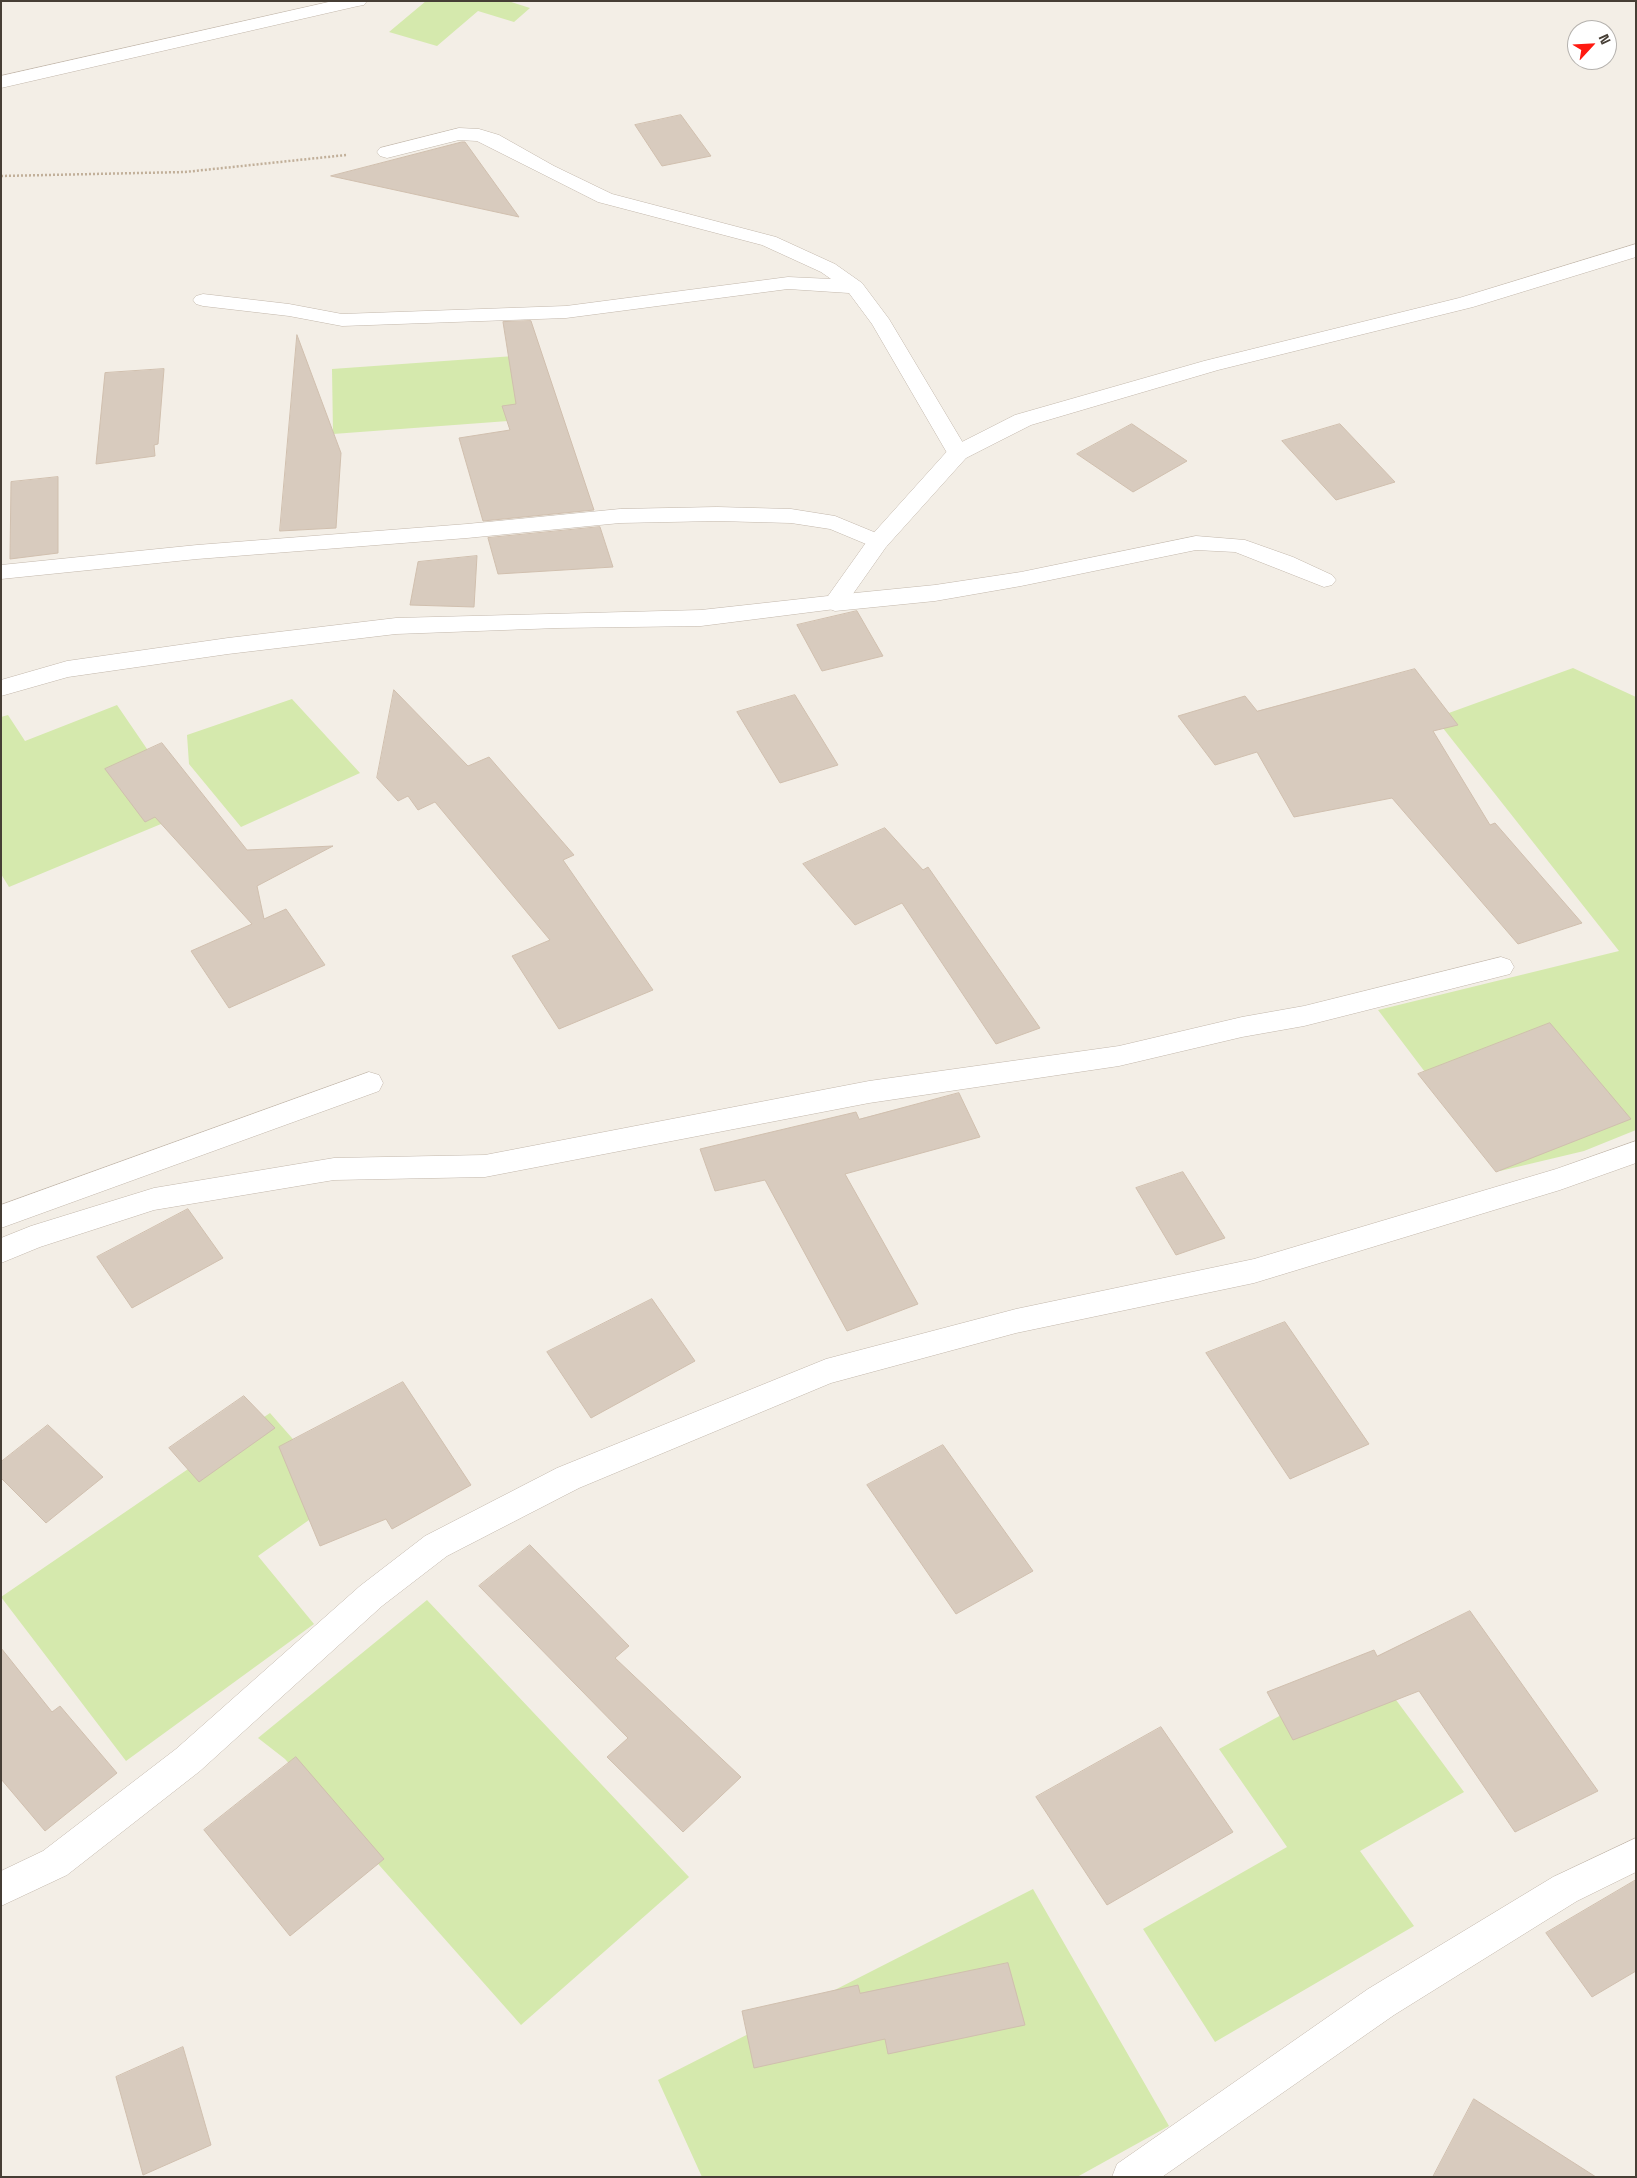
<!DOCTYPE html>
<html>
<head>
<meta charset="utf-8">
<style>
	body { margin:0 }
	#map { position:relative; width:1637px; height:2178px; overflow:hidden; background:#f3eee6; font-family:"Space Grotesk",sans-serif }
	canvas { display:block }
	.frame { position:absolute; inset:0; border:2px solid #463e35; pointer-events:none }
	.north { position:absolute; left:1567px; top:20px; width:50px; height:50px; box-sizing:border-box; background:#fff; border:1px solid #b5b2ae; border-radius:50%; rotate:65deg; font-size:14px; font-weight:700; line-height:20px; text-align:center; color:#463e35 }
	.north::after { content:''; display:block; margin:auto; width:18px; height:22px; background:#ff1a11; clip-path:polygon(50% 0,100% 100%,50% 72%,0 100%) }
</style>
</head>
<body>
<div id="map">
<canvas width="1637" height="2178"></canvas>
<div class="frame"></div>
<div class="north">N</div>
</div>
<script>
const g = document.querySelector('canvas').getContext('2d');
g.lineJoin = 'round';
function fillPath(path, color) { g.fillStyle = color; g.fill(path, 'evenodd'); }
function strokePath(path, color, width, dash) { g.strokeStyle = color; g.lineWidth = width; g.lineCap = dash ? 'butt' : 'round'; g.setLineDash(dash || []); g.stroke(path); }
const green = new Path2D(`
	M426,1H508L530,8L514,22L478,11L437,46L389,32Z
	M528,355L535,419L333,434L332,369Z
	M1573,668L1636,697V1130L1584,1151L1500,1171L1378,1010L1619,951L1435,718Z
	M292,699L360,773L241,827L189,764L187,735Z
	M117,705L190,812L9,887L1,874V717L8,715L25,741Z
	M270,1413L343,1496L258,1556L314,1624L126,1761L1,1597Z
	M427,1600L689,1877L521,2025L285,1759L258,1738Z
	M1371,1666L1464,1792L1360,1851L1414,1926L1215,2042L1143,1929L1287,1847L1219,1749Z
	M1033,1889L1169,2126L1077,2177H702L658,2080Z`);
const building = new Path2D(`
	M681,115L711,156L662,166L635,125Z
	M462,142H465L519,217L331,176Z
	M531,321L594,510L483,521L459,438L510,430L502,406L516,404L503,322Z
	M297,335L341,453L336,528L280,531Z
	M164,369L158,444L154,445L155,456L96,464L105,373Z
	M1132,424L1187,461L1133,492L1077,454Z
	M1340,424L1395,482L1336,500L1282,441Z
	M58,477V553L10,559L11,482Z
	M600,527L613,567L498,574L488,538Z
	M477,556L474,607L410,605L418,562Z
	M857,611L883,656L822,671L797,625Z
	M1415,669L1458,725L1433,731L1490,825L1495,823L1582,923L1518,944L1392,798L1294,817L1257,752L1215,765L1178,716L1245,696L1257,711Z
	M394,690L468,766L489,757L574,855L563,860L653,990L559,1029L512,956L550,940L435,802L418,810L408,796L398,801L377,778Z
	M795,695L838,765L780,783L737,712Z
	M162,743L247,850L333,846L257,886L264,919L286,909L325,965L229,1008L191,951L252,924L155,817L145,822L105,769Z
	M885,828L923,870L928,867L1040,1028L996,1044L902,903L855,925L803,864Z
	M1550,1023L1631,1119L1496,1172L1418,1074Z
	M959,1093L980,1137L845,1174L918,1304L847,1331L765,1180L715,1191L700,1149L856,1112L859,1119Z
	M1183,1172L1225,1238L1176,1255L1136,1188Z
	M188,1209L223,1258L132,1308L97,1257Z
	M652,1299L695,1361L591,1418L547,1352Z
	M1285,1322L1369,1444L1290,1479L1206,1353Z
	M403,1382L471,1485L392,1529L386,1519L320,1546L279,1447Z
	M244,1396L275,1428L199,1482L169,1448Z
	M48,1425L103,1477L46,1523L1,1478V1462Z
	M943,1445L1033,1571L956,1614L867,1485Z
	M530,1545L629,1646L615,1658L741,1777L683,1832L607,1757L628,1738L479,1586Z
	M1470,1611L1598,1791L1515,1832L1419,1691L1293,1740L1267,1692L1374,1650L1377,1656Z
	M1,1648L52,1712L60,1706L117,1773L45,1831L1,1779Z
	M1161,1727L1233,1832L1107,1905L1036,1797Z
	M296,1757L384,1859L290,1936L204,1830Z
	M1636,1880V1971L1592,1997L1546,1933Z
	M1008,1963L1025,2025L888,2054L885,2039L754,2068L742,2011L858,1985L860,1993Z
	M183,2047L211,2145L143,2175L116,2077Z
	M1474,2099L1596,2177H1433Z`);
const path = new Path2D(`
	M1,176L185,172L346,155`);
const service = new Path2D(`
	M333,1H367L364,5L358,6L1,88V76Z
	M459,128L479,129L499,135L554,166L612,194L776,237L835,264L862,283L889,319L969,453L966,458L958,460L950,458L872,324L849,293L788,289L566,318L342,326L289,316L203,306L196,304L193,300L196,296L203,294L289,304L342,314L566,306L788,277L831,279L821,272L762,245L598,202L477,141L459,140L387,158L380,156L377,152L380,148Z
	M717,507L791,509L835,516L886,537L889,542L886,547L878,549L830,529L791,523L717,521L620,523L467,538L197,559L1,579V565L197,545L467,524L620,509Z
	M1196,536L1245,540L1293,557L1332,575L1336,580L1332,585L1324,587L1235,552L1196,550L1021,586L935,601L835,611L827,608L823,603L827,598L835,595L935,585L1021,572Z
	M1501,957L1510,960L1514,967L1510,974L1304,1026L1242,1037L1119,1066L869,1103L485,1177L334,1180L154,1210L40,1247L1,1263V1238L31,1226L154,1188L334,1158L485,1155L869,1081L1119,1046L1242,1017L1304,1006Z
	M369,1072L379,1075L383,1083L379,1091L1,1228V1205Z
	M1636,1141V1163L1560,1190L1254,1283L1016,1333L831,1383L579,1488L447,1556L382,1606L200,1771L67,1875L1,1906V1871L43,1851L176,1749L360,1586L425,1536L557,1468L826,1359L1016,1309L1254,1259L1556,1169Z
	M1636,1838V1872L1577,1901L1394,2015L1162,2177H1112L1117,2164L1368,1989L1553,1877Z`);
const minor = new Path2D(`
	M1636,244V257L1473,307L1218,370L1031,425L966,458L886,547L843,608L701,626L558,628L396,634L228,654L68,677L1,696V680L67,661L228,638L396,618L701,610L828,596L870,537L950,448L1015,415L1204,361L1459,298Z`);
fillPath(green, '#d5e9ad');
fillPath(building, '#d8cbbe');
strokePath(building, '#d0bfae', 1);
strokePath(service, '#c2b7ab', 1);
strokePath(minor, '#c2b7ab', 1);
strokePath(path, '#c1af99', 2.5, [2, 2]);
fillPath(service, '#fff');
fillPath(minor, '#fff');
</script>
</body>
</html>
